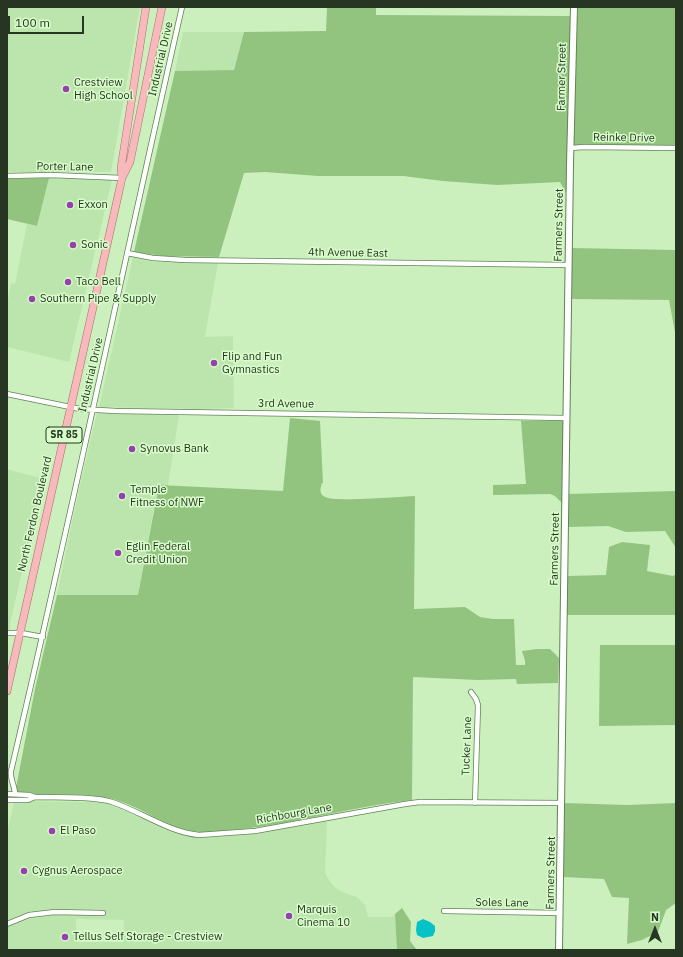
<!DOCTYPE html>
<html>
<head>
<meta charset="utf-8">
<style>
	body { margin:0 }
	#map { position:relative; width:683px; height:957px; overflow:hidden; background:#cbf0bd; font-family:"IBM Plex Sans",sans-serif }
	canvas { display:block }
	.frame { position:absolute; inset:0; border:8px solid #273622; pointer-events:none }
	.north { position:absolute; left:635px; top:909px; width:40px; height:40px; -webkit-text-stroke:3px #d8fdca; paint-order:stroke; rotate:0deg; font-size:11px; font-weight:700; line-height:16px; text-align:center; color:#273622 }
	.north::after { content:''; display:block; margin:auto; width:14px; height:18px; background:#273622; clip-path:polygon(50% 0,100% 100%,50% 72%,0 100%) }
	.scale { position:absolute; left:8px; top:16px; width:76px; height:18px; box-sizing:border-box; border:2px solid #273622; border-top:0; padding-left:5px; font-size:12px; line-height:14px; white-space:nowrap; color:#273622; -webkit-text-stroke:3px #d8fdca; paint-order:stroke }
</style>
</head>
<body>
<div id="map">
<canvas width="683" height="957"></canvas>
<div class="frame"></div>
<div class="north">N</div>
<div class="scale">100 m</div>
</div>
<script>
const g = document.querySelector('canvas').getContext('2d');
g.lineJoin = 'round';
function fillPath(path, color) { g.fillStyle = color; g.fill(path, 'evenodd'); }
function strokePath(path, color, width, dash) { g.strokeStyle = color; g.lineWidth = width; g.lineCap = dash ? 'butt' : 'round'; g.setLineDash(dash || []); g.stroke(path); }
function write(font, color, halo, rows, align = 'center') {
  g.font = font + ' "IBM Plex Sans",sans-serif'; g.lineWidth = 3; g.setLineDash([]); g.textBaseline = 'middle'; g.strokeStyle = halo; g.fillStyle = color; for (const [text, x, y, turn = 0] of rows) {
    g.save(); g.translate(x, y); g.rotate((+turn || 0) * Math.PI / 180); g.textAlign = isNaN(turn) ? turn : align; if (halo) g.strokeText(text, 0, 0); g.fillText(text, 0, 0); g.restore();
  }
}
const built = new Path2D(`
	M7,7H140L111,172H7Z
	M183,32H244L234,70L175,71Z
	M49,178L112,180L69,362L7,347V305L11,283L15,284L27,224L37,226Z
	M133,257L154,262L218,263L205,337L233,336L234,408L197,409L99,407Z
	M97,413L179,415L168,486L158,485L138,595H57L79,489Z
	M7,469L44,479L10,623V630H7Z
	M14,801L93,802L108,804L126,811L168,830L190,837L199,838L255,834L327,820L325,873L331,883L337,889L347,894L357,897L365,905L368,917H392L395,914L397,950H7V927L25,919L55,915H105V910L55,909L28,912L7,921V834ZM76,919L124,920L123,942H76Z`);
const green = new Path2D(`
	M327,7H376V15L571,16L567,193H566L560,182L497,185L443,181L403,176H318L265,172L244,173L219,257L164,256L134,252L175,71L234,70L244,32L326,31Z
	M578,7H676V145H574L576,17L578,16Z
	M49,178L37,226L7,219V179Z
	M572,248L676,250V344H675V332L669,300L571,299Z
	M290,418L320,421L323,483H322C320,488 319,494 325,497C334,502 399,497 415,496L414,609L465,607L480,617L493,619H514L516,665H525C526,660 523,656 522,651L537,649H550L559,658L558,683L517,684L516,679L477,680L413,677L412,800C355,806 299,823 242,829C228,830 214,833 200,832C167,830 141,805 109,798C79,792 46,796 15,793L35,689L57,595H138L159,485L283,491Z
	M521,421H564L563,504L555,496L550,494L493,495V485L526,484Z
	M676,491V548L665,531L626,532L608,526L568,527V494Z
	M622,542L650,545L647,571L673,576L676,574V615H567V576L606,575L609,547Z
	M600,645H676V725L599,726Z
	M564,803L627,805L676,803V903L666,910L658,932L642,940L627,944L629,898L612,897L604,879L563,877Z
	M402,908L411,922L410,941L417,950H397L395,914Z`);
const water = new Path2D(`
	M423,919L430,922L435,926V931L433,936L423,938L417,935L416,930L417,922Z`);
const minor = new Path2D(`
	M571,148L584,147L676,148
	M7,176L51,175L122,178
	M127,253L153,258L185,260L569,265
	M7,394L80,409L116,411L567,418
	M7,633H21L43,637
	M471,692L476,699L478,705L475,803
	M7,794L29,795L35,797C57,798 93,796 112,802C142,812 168,832 199,835L255,831L405,804L420,802L562,803
	M15,794C15,786 10,780 11,771C71,517 124,262 182,7
	M7,800H28L35,797
	M444,911L560,913
	M7,924L29,915L55,912L103,913`);
const tertiary = new Path2D(`
	M559,950L570,164L574,7`);
const primary = new Path2D(`
	M122,178L121,168L146,7
	M7,691L118,196L122,178L130,162L162,7`);
const markers = [
	[66,89,4,"#9540ae"],
	[70,205,4,"#9540ae"],
	[73,245,4,"#9540ae"],
	[68,282,4,"#9540ae"],
	[32,299,4,"#9540ae"],
	[214,363,4,"#9540ae"],
	[132,449,4,"#9540ae"],
	[122,496,4,"#9540ae"],
	[118,553,4,"#9540ae"],
	[52,831,4,"#9540ae"],
	[24,871,4,"#9540ae"],
	[289,916,4,"#9540ae"],
	[65,937,4,"#9540ae"]
];
const shields = [
	[64,435,36]
];
const shieldNames = [
	["SR 85",64,435]
];
const streetNames = [
	["Industrial Drive",161,59,-77],
	["Farmer Street",562,77,-89],
	["Reinke Drive",624,138,1],
	["Porter Lane",65,167,1],
	["Farmers Street",559,225,-89],
	["4th Avenue East",348,253,1],
	["Industrial Drive",91,375,-77],
	["3rd Avenue",286,404,1],
	["North Ferdon Boulevard",35,514,-77],
	["Farmers Street",555,549,-89],
	["Tucker Lane",467,746,-88],
	["Richbourg Lane",294,814,-10],
	["Farmers Street",551,873,-89],
	["Soles Lane",502,903,1]
];
const poiNames = [
	["Crestview",74,83],
	["High School",74,96],
	["Exxon",78,205],
	["Sonic",81,245],
	["Taco Bell",76,282],
	["Southern Pipe & Supply",40,299],
	["Flip and Fun",222,357],
	["Gymnastics",222,370],
	["Synovus Bank",140,449],
	["Temple",130,490],
	["Fitness of NWF",130,503],
	["Eglin Federal",126,547],
	["Credit Union",126,560],
	["El Paso",60,831],
	["Cygnus Aerospace",32,871],
	["Marquis",297,910],
	["Cinema 10",297,923],
	["Tellus Self Storage - Crestview",73,937]
];
fillPath(built, '#bce5ae');
fillPath(green, '#92c480');
fillPath(water, '#05c2c6');
strokePath(minor, '#618355', 6);
strokePath(tertiary, '#618355', 8);
strokePath(primary, '#ac6d6a', 8);
strokePath(minor, '#fff', 4.5);
strokePath(tertiary, '#fff', 6);
strokePath(primary, '#f8b9bc', 7);
for (const [x, y, r, color] of markers) { const dot = new Path2D(); dot.arc(x, y, r, 0, 2 * Math.PI); g.fillStyle = color; g.fill(dot); strokePath(dot, '#d8fdca', 1.5); }
for (const [x, y, w] of shields) { const box = new Path2D(); box.roundRect(x - w / 2, y - 8, w, 16, 3); g.fillStyle = '#d8fdca'; g.fill(box); strokePath(box, '#273622', 1); }
write('bold 10px', '#273622', null, shieldNames);
write('11px', '#273622', '#d8fdca', streetNames);
write('11px', '#273622', '#d8fdca', poiNames, 'left');
</script>
</body>
</html>
